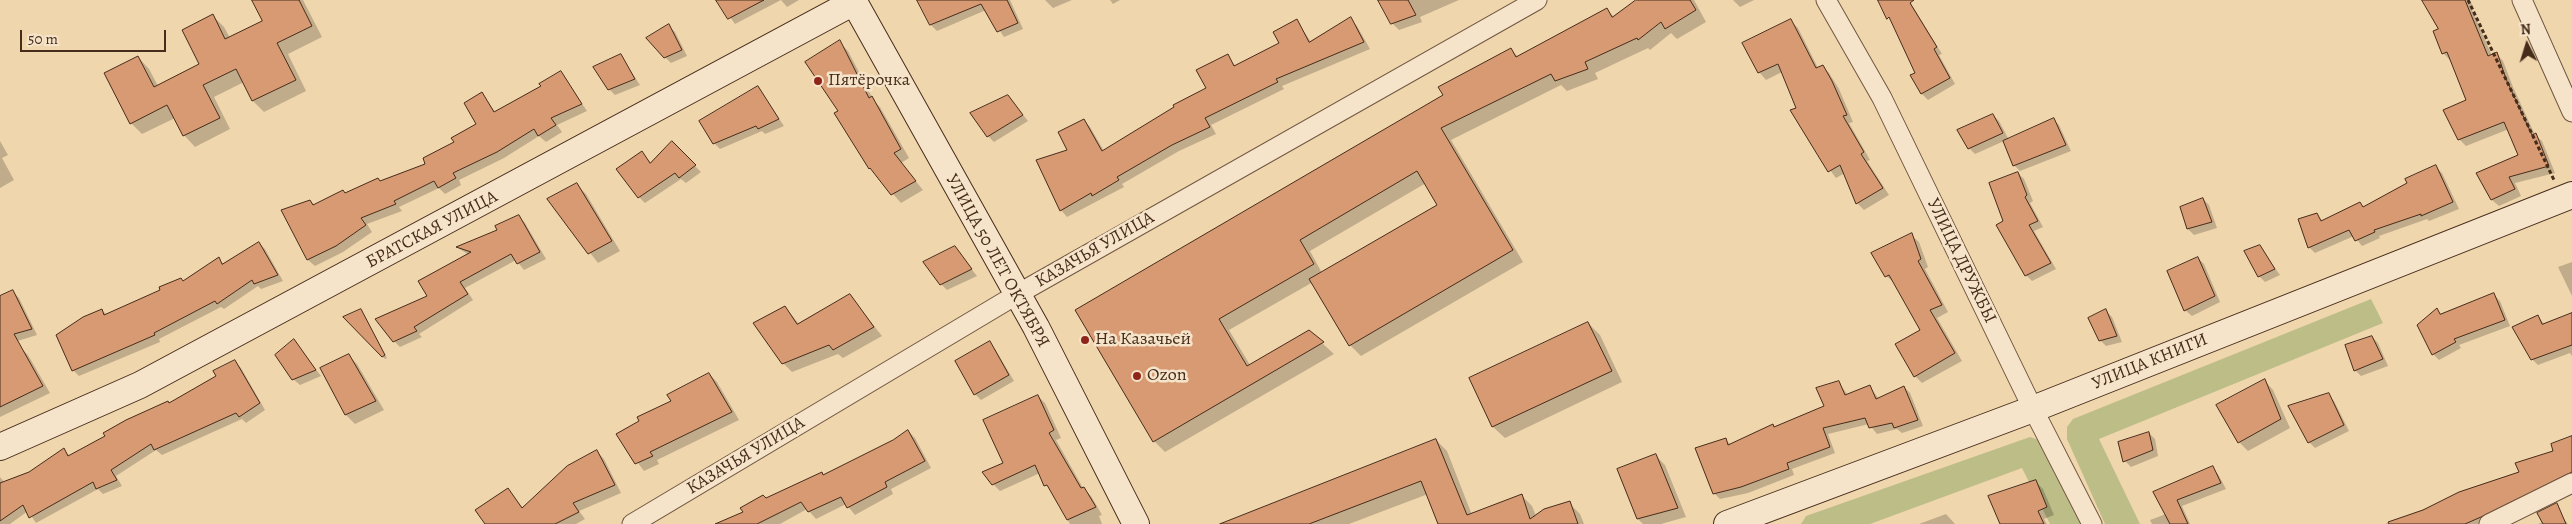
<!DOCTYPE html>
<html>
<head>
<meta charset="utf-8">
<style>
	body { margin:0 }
	#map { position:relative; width:2572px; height:524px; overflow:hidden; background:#f0d6ad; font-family:Alegreya,serif }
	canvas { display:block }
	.north { position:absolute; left:2502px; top:20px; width:50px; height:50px; -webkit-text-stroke:4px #f5e4ca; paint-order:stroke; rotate:355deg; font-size:14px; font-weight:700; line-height:20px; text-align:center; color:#462c1b }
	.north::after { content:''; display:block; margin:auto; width:18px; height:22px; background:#462c1b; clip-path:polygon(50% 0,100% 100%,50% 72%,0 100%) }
	.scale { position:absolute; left:20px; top:30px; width:146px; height:22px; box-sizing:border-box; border:2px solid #462c1b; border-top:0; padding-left:6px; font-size:15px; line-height:18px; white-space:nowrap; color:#462c1b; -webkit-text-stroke:4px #f5e4ca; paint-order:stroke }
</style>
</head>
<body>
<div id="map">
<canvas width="2572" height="524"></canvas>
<div class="north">N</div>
<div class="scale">50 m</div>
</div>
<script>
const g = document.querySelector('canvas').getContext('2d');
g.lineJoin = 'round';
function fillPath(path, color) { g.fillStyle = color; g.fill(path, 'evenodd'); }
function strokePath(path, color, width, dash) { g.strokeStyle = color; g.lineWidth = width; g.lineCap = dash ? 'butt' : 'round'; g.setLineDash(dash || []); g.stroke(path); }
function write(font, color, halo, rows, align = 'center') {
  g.font = font + ' Alegreya,serif'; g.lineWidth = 5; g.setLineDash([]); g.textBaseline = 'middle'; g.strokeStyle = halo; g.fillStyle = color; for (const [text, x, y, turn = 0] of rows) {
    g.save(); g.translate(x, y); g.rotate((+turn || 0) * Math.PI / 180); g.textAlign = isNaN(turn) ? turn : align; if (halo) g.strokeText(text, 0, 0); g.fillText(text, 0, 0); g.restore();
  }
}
const green = new Path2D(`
	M2371,299L2383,323L2099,439L2140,524H2105L2067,439V427L2073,419Z
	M2030,437L2039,440L2086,524H2050L2022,468L1870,524H1801L1806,516Z`);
const shadow = new Path2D(`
	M253,0H303L322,37L288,54L306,91L264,112L253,101L244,82L214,97L230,129L195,147L184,135L175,118L142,134L131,123L138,57L149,69L158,86L201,65L213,16L224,27L230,38L264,21Z
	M718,0H799L787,7L781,0L735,24Z
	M929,0H1010L1023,29L1004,37L986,10L937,31L931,25Z
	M1045,0H1072L1053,8Z
	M1110,0H1120L1113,4Z
	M1379,0H1459L1420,17L1422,22L1399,30L1392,23Z
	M1646,0H1694L1706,22L1677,39L1671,33L1650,50L1648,48L1595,73L1598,79L1567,91L1561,85L1451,140L1523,262L1361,356L1350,345L1313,282L1229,330L1250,365L1309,331L1334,354L1165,452L1154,441L1077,311L1445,96L1511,49L1518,57L1607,10L1614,17ZM1426,183L1439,205L1322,273L1310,251Z
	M1733,0H1754L1740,7Z
	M1876,0H1909L1942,54L1939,55L1955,84L1928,100L1922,94L1912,76L1916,73L1894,24L1879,1Z
	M2425,0H2470L2474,9L2472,10L2492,56L2497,54L2503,61L2513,87L2535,135L2542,141L2555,173L2515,183L2521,196L2499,206L2492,200L2478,174L2520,155L2509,129L2466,146L2459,139L2468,101L2450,60L2443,53L2440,30Z
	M1350,19L1357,26L1370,49L1282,86L1284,89L1211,125L1216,134L1179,151L1122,184L1124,187L1067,217L1061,210L1069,151L1084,120L1090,127L1104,151L1208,88L1227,55L1236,67L1281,43L1297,21L1311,42Z
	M1791,21L1798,28L1818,68L1822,66L1829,73L1839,89L1853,122L1849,123L1870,160L1867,161L1889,195L1864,210L1857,203L1845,173L1836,178L1814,149L1792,111L1797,108L1782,72L1766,80L1759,72Z
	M669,26L675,32L687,56L671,63L665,57Z
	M839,42L848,51L874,101L880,107L909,158L901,163L923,190L901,203L870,168L840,111Z
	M620,55L640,85L615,95L609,89Z
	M561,73L587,111L557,125L562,132L546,142L539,136L504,158L459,180L461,185L445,194L439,188L399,207L402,211L367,224L372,232L343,252L315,266L308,260L283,210L310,201L315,205L427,164L477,125L482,94L496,113L543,86Z
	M758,88L784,126L765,134L762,131L720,149L714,143Z
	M1008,96L1028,121L994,142L988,136Z
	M1993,115L1999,121L2009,140L2053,119L2059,125L2071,151L2020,171L2014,165L2004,141L1975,154L1969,148Z
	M0,141L8,155L2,158L14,180L0,188Z
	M672,143L701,172L686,183L681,179L645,203L639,197L642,153L651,163Z
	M2436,167L2442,173L2459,209L2429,221L2427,219L2379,236L2380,238L2362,246L2354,236L2315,253L2309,247L2299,220L2316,214L2323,221L2360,203L2365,208Z
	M2018,173L2024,179L2033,201L2030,203L2043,227L2034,231L2056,269L2032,281L2026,275L2005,221Z
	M577,185L586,194L620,251L598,263L549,200Z
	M2203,199L2209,205L2217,228L2194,235L2188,229Z
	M519,216L525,223L546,259L524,270L516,260L465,288L473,300L419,334L422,337L400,347L394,341L428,297L469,255L458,248L499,231Z
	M1911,235L1919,242L1928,267L1925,269L1948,312L1937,318L1962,361L1922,383L1915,376L1922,331L1895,283L1886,276Z
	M259,243L265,249L283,281L261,289L258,286L224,309L221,307L159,339L160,342L79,376L73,370L102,310L107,315L183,282L218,259L224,264Z
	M2259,246L2280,275L2265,282L2259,276Z
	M955,248L977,276L947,290L941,284Z
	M2198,258L2204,264L2220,302L2192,316L2185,310Z
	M2572,262V296L2558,267Z
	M13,292L19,298L37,335L11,343L0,327V298Z
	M2494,295L2500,301L2510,326L2459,345L2461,348L2439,360L2433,354L2437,310L2442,315Z
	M850,296L882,336L843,358L838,354L792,372L783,363L785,307L799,324Z
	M361,311L387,358L385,359L345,318Z
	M2106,311L2112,317L2122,342L2106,346L2100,340Z
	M2572,315V356L2570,353L2538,365L2532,359L2538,316L2545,325Z
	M1588,323L1600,335L1622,382L1505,438L1493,427L1471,379Z
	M2372,337L2378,343L2388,366L2361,376L2355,370Z
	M294,341L321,376L300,385L293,379Z
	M0,343L20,347L28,355L50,393L0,417Z
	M989,343L995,349L1014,381L981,400L975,394Z
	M348,355L357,364L384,410L355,424L346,415L322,369Z
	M235,362L241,368L265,410L246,423L242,419L162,455L156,450L116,476L122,486L103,494L98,489L36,523L28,511L10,524H0V477L4,482L30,473L64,450L70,456L169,404L217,376Z
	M709,374L717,382L739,420L657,460L659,464L644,471L617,435L673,401Z
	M2265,381L2273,390L2290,428L2248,451L2239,442Z
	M1838,382L1848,395L1870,387L1879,399L1904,387L1910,393L1923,426L1902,433L1897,429L1877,434L1869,424L1828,434L1835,453L1792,469L1794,475L1748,493L1720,499L1714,493L1726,440L1731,445L1773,426L1775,428L1825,407Z
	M2328,395L2334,401L2349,431L2315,448L2309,442Z
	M1038,396L1045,403L1061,438L1056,440L1083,488L1091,496L1102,515L1099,516L1102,524H1070L1040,473L1000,491L993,484Z
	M908,431L915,438L931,468L891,489L893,494L855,515L846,504L816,519L807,509L780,524H717L745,513L766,499L821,473L824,476L893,441Z
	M2149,433L2155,439L2158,456L2131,467L2125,461Z
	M2572,437V479L2481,524H2385L2521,472Z
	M1436,440L1447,451L1472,515L1521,495L1532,506L1536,516L1569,503L1580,514L1584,524H1440L1428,494L1349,524H1221Z
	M596,451L604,459L621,493L579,511L585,519L576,524H486L508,490L523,508Z
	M1656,456L1665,465L1686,517L1661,524H1643L1638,519L1618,469Z
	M2212,468L2218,474L2226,489L2182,506L2190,524H2152L2150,520L2166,514L2155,493Z
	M2035,481L2043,489L2054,515L2044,519L2047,524H2002Z
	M1946,514L1955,524H1919Z
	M2560,514L2568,524H2538Z`);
const building = new Path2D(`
	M252,0H299L312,26L277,43L296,80L252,101L236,69L203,85L220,118L183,136L167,105L130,124L104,73L138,56L154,87L199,64L182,30L213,14L225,39L262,21Z
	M716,0H764L728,19Z
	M917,0H1007L1018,23L997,32L981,4L930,25Z
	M1378,0H1408L1416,15L1391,24Z
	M1636,0H1690L1696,10L1665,29L1661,22L1638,40L1637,38L1585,62L1588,69L1555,81L1551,74L1441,128L1513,250L1349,346L1309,279L1437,205L1417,171L1300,240L1314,264L1219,319L1247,366L1309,330L1324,342L1153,442L1075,310L1443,95L1438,87L1511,48L1516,57L1607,8L1612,17Z
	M1878,0H1914L1910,3L1937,47L1934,49L1950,78L1921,94L1910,75L1915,73L1889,17L1887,19Z
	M2422,0H2465L2488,56L2497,52L2506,79L2532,135L2536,133L2549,166L2509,177L2515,189L2491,200L2476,173L2518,155L2504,122L2458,140L2443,110L2466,100L2447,52L2442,54L2433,31L2438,29Z
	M1351,17L1364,42L1276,79L1278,82L1205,118L1210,127L1172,145L1117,177L1119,180L1092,196L1091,193L1060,211L1036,160L1067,150L1058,132L1084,119L1102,151L1174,107L1173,105L1206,88L1196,70L1228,54L1234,66L1279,43L1273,32L1297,19L1309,42Z
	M1791,19L1816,68L1823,65L1832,81L1847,115L1843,116L1864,152L1861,154L1883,188L1856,204L1840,165L1828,172L1790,110L1796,108L1778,64L1758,73L1742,43Z
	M669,24L682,50L664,58L646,38Z
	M840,40L869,98L872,96L901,149L894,153L916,181L891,195L870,168L869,169L834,113L838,111L805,62Z
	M621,54L635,79L608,90L593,67Z
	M561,71L582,104L551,118L556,125L538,136L534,129L497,152L453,173L456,178L438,188L434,181L394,201L396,204L361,218L366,225L336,246L307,260L281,210L310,200L313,205L343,190L345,193L378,178L380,181L425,164L423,158L454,142L451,138L476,124L464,103L482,92L494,112L541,86L539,84Z
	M758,86L779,119L758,129L756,126L713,144L699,121Z
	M1008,95L1023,115L987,137L970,113Z
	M1993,114L2003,133L1968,149L1957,130Z
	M2054,118L2066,145L2013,166L2003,141Z
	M672,141L696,165L679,178L675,173L638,198L616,169L642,151L650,163Z
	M2436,165L2453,202L2421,216V214L2374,230L2375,232L2355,241L2349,230L2308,248L2298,219L2317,213L2321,221L2360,202L2363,207L2407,183L2405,179Z
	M2018,172L2027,195L2025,197L2038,221L2029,225L2051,263L2025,276L1996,225L2003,221L1989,183Z
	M577,183L612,241L588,254L547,199Z
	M2203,198L2212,222L2187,229L2180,207Z
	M519,215L540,252L517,264L511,254L460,282L468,294L414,327L417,331L393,342L375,319L427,296L418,281L471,252L456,247L497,230L495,226Z
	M1912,233L1921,259L1918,261L1942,305L1930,310L1955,353L1914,377L1895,344L1920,330L1889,275L1885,277L1871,253Z
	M259,242L278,275L254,284L252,280L217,304L215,301L154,333L155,335L72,371L56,335L83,317L102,309L104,315L160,290L159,287L181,278L183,281L219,257L222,264Z
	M2260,245L2275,269L2258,277L2244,251Z
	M955,246L972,269L940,285L923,262Z
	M2198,257L2215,296L2184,311L2167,271Z
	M13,290L32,329L14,334L43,386L0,407V296Z
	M2494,293L2505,320L2454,339L2456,342L2432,355L2417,325L2437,308L2440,314Z
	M850,294L874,327L833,350L829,345L782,364L753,323L785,306L797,324Z
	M361,309L385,355L382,357L343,317Z
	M2106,309L2117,336L2099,341L2088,318Z
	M2572,313V345L2531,360L2512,327L2538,315L2542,324Z
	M1588,322L1612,371L1492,427L1469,378Z
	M2372,336L2383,359L2354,371L2345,345Z
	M294,339L316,370L292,380L275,355Z
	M990,341L1009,375L974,395L955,361Z
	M349,354L376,401L345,415L320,368Z
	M235,360L260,403L239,417L236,413L154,450L151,444L111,470L117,480L96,489L93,482L29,518L23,505L0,521V483L29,472L64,448L68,456L105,436L103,433L126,420L168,401L169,403L216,376L213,371Z
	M709,373L732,412L650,452L653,456L635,464L616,434L639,421L637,417L671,401L667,395Z
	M2265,379L2281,419L2238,443L2216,405Z
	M1839,381L1845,395L1870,385L1876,399L1904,386L1918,420L1894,428L1892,423L1869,428L1865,418L1823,428L1830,447L1787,463L1789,469L1741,487L1713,494L1695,448L1726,438L1728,445L1773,424L1774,427L1824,406L1816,388Z
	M2329,393L2344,425L2308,443L2288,406Z
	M1038,395L1054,430L1049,433L1081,488L1084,487L1096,507L1067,520L1047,485L1044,486L1035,465L992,485L982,472L1003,463L983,420Z
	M908,430L925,461L885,482L887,487L847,508L841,497L808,512L801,502L757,524H715L743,512L740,508L763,495L766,498L822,472L823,475L893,440Z
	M2149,432L2153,450L2123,462L2118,442Z
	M2572,436V472L2481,517L2465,524H2389L2388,522L2423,510L2459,492L2519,472L2515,463L2553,451L2551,444Z
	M1436,439L1467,515L1522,494L1530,519L1544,509L1570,501L1578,524H1438L1421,481L1309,524H1220Z
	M597,450L615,485L573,503L579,512L555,524H485L475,510L508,488L522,508L567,466Z
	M1656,454L1678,508L1637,519L1617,469Z
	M2213,466L2221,483L2177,500L2188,524H2170L2153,492Z
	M2036,480L2047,507L2038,511L2044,524H2000L1988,496Z
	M2557,503L2566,524H2543L2537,513Z`);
const path = new Path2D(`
	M2468,0L2554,180`);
const street = new Path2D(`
	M1826,0L1882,98L2033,409L2092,524
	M2522,0L2572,112
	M632,524L1016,295L1537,0
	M2489,524L2572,483`);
const secondary = new Path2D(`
	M853,0L1036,327L1136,524
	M0,447L140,385L854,2
	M1727,524L2033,409L2572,195`);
const markers = [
	[818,81,5,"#8f2418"],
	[1085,340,5,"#8f2418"],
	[1137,376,5,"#8f2418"]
];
const poiNames = [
	["Пятёрочка",828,81],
	["На Казачьей",1095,340],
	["Ozon",1147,376]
];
const streetNames = [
	["БРАТСКАЯ УЛИЦА",432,230,-28],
	["КАЗАЧЬЯ УЛИЦА",1095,250,-30],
	["УЛИЦА 50 ЛЕТ ОКТЯБРЯ",997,261,61],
	["УЛИЦА ДРУЖБЫ",1961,261,64],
	["УЛИЦА КНИГИ",2150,362,-22],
	["КАЗАЧЬЯ УЛИЦА",746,456,-31]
];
fillPath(green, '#bdbd87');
fillPath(shadow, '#0003');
fillPath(building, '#d89a72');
strokePath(building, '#462c1b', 1);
strokePath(street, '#705640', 21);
strokePath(secondary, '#462c1b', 28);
strokePath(path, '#462c1b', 3, [4, 2.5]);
strokePath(street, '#f5e4ca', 19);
strokePath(secondary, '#f5e4ca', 26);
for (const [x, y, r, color] of markers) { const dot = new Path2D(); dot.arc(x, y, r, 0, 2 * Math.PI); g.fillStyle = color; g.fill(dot); strokePath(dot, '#f5e4ca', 2); }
write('18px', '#462c1b', '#f5e4ca', poiNames, 'left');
write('18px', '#462c1b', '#f5e4ca', streetNames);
</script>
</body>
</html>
